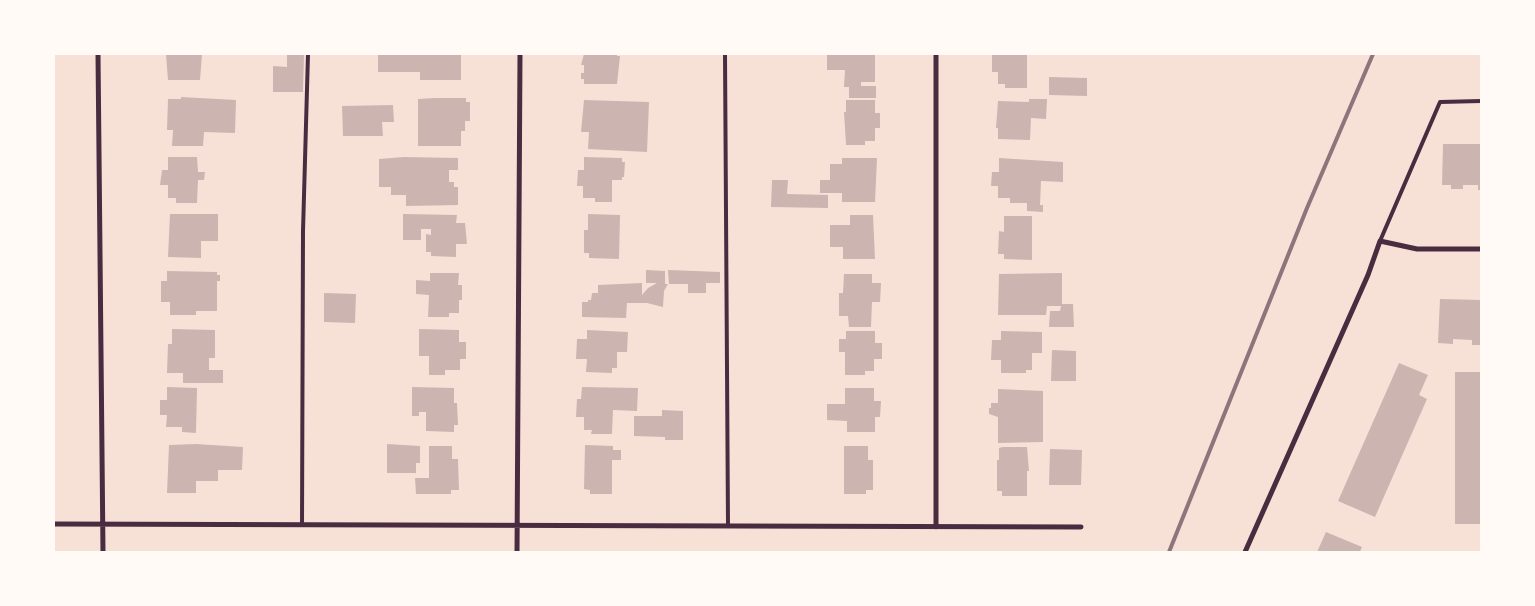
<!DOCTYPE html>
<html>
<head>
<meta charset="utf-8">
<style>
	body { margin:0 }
	#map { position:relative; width:1535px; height:606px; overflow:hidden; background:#f7e1d7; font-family:Quicksand,sans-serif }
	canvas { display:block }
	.frame { position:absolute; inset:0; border:55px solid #fffaf5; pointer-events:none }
</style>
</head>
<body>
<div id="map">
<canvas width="1535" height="606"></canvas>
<div class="frame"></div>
</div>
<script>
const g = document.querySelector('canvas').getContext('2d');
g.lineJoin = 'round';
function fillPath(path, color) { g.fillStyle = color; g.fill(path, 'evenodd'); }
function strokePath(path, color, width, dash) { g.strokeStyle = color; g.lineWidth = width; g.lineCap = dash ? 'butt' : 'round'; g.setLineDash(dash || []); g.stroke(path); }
const building = new Path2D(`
	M166,54H202L200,80H168Z
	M287,54H304L303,92H273V66L287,67Z
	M378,54H461V80H420V72H378Z
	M584,54H617V56H620L617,84H584V79H581V73H584V65H581Z
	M827,54H875V82H861V86H876V98H849V87H844L845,70H827Z
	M1027,54V88H1005V84H998V72H992V55Z
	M1049,77L1087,78V96L1049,95Z
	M181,97L236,100L235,133L204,132L203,146H172L173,130H167L168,99H181Z
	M435,98H466V102H470V121H465V131H461V146H418V99Z
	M1029,99H1047L1046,119L1031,118L1030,140L998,139V128H996L998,101L1029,102Z
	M584,100L649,102L647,152L588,149L589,132H581Z
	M846,100H875V113H880V128H875V141H865V145H846L844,112H846Z
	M393,105L394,122H382L383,136H343L342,106Z
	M1443,144H1481V190H1478V185H1463V189H1451V185H1442Z
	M168,157H197L198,172H205L204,180H198L197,203H176V198H168V185H160L162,170H168Z
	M404,157L458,158V170H449V182H454V187H458V205L406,206V195H391V187H379V159Z
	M584,157L622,158V162H625L624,177H622V180H612V202H595V198H583V186H577L578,170H584Z
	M842,158H877L875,202H842V193H820V180H830V164H842Z
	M999,158L1063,162V182L1041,181L1040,205H1043V212L1027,211V203H1010V198H998V186H991L992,172H999Z
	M772,180H788L787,194L828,195V208L771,207Z
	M170,214H218V241H201V258L168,257Z
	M403,214L457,215L456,223H465L467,244H456V257L431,256V252H426V234L431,235V229H421V240H403Z
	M588,214L620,215L619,259L589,258V253H584V230H588Z
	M850,215H873L875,259H843V247H830V225H850Z
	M1004,216H1032V260L1004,259V254H998L999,231L1004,232Z
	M646,270L665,271V284H668L664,291L663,307L647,303H627L626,318L582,317V302H588V300H591L592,293H598V285L642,283V295L648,288L657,283H646Z
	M668,270L720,272V283H706V293H688V284H669Z
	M167,271L217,272V275H220V281H217V311H196V315H170V302H161V281H167Z
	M430,273H459L458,285H462V300H459V313H449V317H428L429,295L416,294V280L430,281Z
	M1062,273V304H1073L1074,327H1049L1050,311H1060L1061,306H1047L1046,315H998L999,274Z
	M844,274H872V283H881L880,302H872L871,327H849L848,316H839V293H843Z
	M324,293L356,294L355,323L324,322Z
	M1440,299L1481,300V345H1472V340L1453,339V344L1438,343Z
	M172,329L215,330V358H209V370H223V383H183V373H167L168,344H172Z
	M419,329L459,330V342H466V359H460V370H445V375H429V356H419Z
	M587,330L628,332L627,352H617V368H612V373L586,372L587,359H576L577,339H587Z
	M846,331H875V343H882V359H874V371H865V375H845V352H839V339H846Z
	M1001,331L1042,332V353H1032V370H1026V373H1001V360H991L992,340H1001Z
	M1052,350L1076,351V381H1051Z
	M1399,363L1428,375L1419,395L1427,399L1375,517L1338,501Z
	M1455,372H1481V524H1455Z
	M167,387L197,388L196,433L182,432V427H166L167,415H160V400H167Z
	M412,387L454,388V403H457L458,425H454V432L426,431V412H419V416H412Z
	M582,387L638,388L637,411L613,410L612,434H591L592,430H584V417H576L577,399H581Z
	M845,388H874V401H881L880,417H875V432H847V421L827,420V404H845Z
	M998,389L1043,391V442L998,443V417L989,414V408H991V403H998Z
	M662,410L683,411V440H665V437L634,436V416H662Z
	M196,444L243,447L242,470H218V481H196V493H167L169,445Z
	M387,444L420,446V463H416V473H387Z
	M585,445L613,446V450H621V460H612V494H590V490L584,489Z
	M429,446H452V459H458L459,490H451V494H416L415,478H429Z
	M844,446H868V460H873V490H866V494H844Z
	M1003,447H1027L1029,471H1027V496H1002V491H997V460H999V448Z
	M1050,449L1082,450L1081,485H1049Z
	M1326,532L1362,547L1360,552H1317Z`);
const service = new Path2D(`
	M725,54L728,526
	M1380,241L1440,102L1481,101
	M302,525L303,231L308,54`);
const minor = new Path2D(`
	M98,54L103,552
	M936,54V527
	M54,524L1081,527
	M517,552L520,54
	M1245,552L1368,275L1380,241L1417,249H1481`);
const rail = new Path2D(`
	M1169,552L1307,208L1373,54`);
fillPath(building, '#ccb4b1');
strokePath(service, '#4a2c40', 4);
strokePath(minor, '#4a2c40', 5);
strokePath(rail, '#8f747c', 4);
</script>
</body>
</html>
